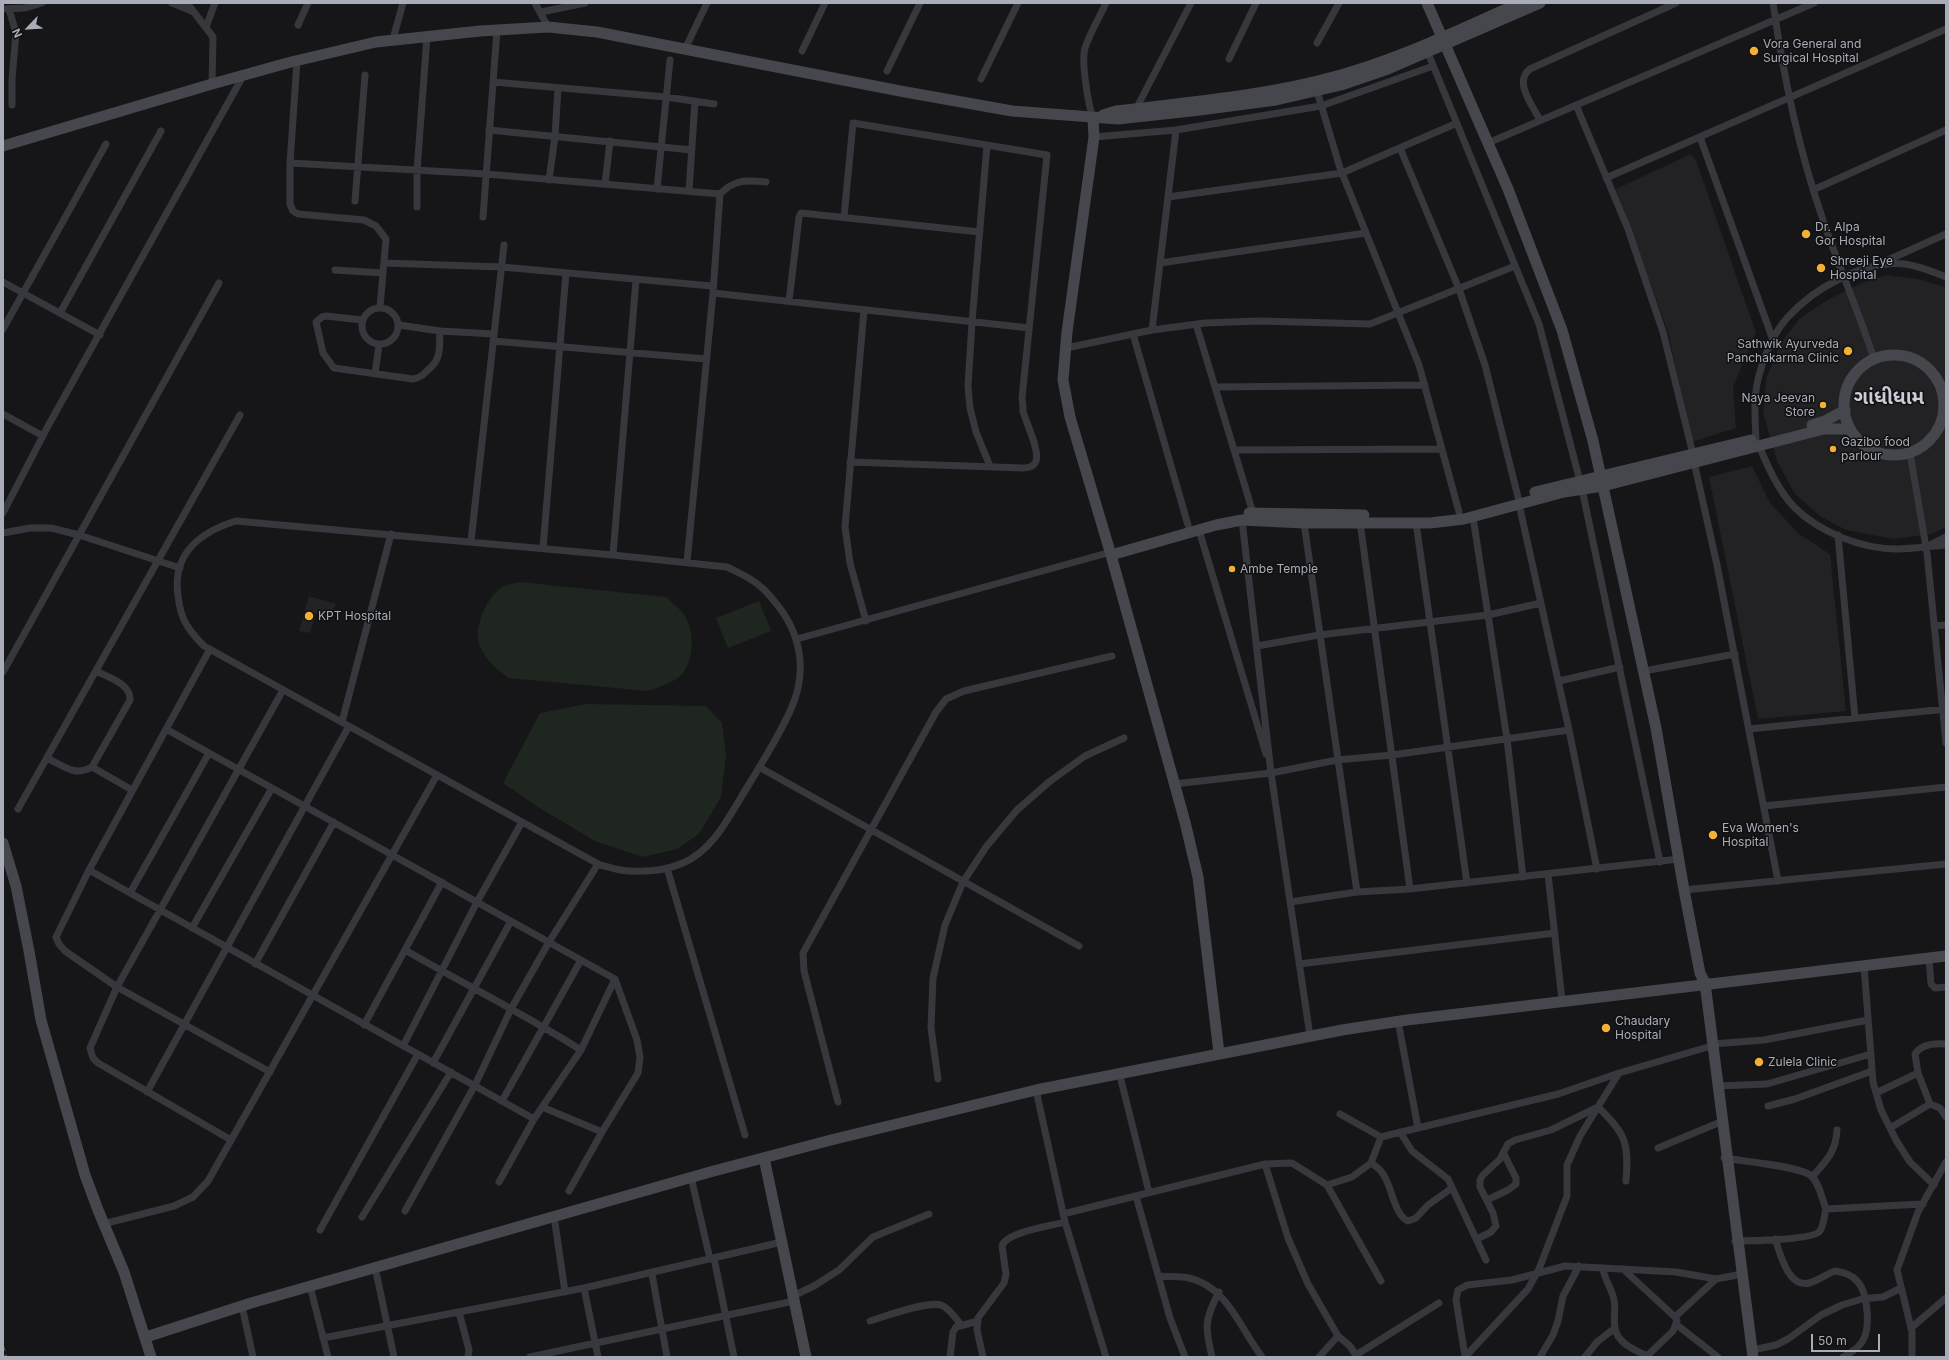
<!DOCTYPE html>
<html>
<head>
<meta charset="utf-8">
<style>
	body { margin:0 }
	#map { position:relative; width:1949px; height:1360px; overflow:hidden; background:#161618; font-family:Inter,sans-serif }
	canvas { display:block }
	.frame { position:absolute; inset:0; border:4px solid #a8adb8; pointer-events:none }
	.north { position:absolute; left:8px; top:8px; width:40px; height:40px; -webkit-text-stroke:3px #111113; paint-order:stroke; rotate:245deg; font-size:11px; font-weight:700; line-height:16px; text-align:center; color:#a8adb8 }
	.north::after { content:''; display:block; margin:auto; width:14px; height:18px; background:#a8adb8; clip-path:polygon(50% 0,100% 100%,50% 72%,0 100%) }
	.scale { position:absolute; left:1811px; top:1334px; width:69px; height:18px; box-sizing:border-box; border:2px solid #a8adb8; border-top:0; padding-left:5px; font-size:12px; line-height:14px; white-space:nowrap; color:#a8adb8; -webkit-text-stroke:3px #111113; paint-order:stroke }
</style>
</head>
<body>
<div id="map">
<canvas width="1949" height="1360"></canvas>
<div class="frame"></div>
<div class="north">N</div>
<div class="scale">50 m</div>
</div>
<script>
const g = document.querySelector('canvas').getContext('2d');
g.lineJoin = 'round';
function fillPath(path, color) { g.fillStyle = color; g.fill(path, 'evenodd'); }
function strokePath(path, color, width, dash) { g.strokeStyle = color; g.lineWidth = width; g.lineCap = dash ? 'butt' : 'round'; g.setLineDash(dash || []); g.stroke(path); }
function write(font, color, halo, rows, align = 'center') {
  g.font = font + ' Inter,"Noto Sans Gujarati",sans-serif'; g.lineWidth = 3; g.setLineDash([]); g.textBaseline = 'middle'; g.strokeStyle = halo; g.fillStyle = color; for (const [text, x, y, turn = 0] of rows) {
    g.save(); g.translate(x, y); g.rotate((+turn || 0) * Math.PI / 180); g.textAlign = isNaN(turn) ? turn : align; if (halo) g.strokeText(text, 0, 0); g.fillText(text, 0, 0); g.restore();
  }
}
const built = new Path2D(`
	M1691,154L1696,160L1756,333L1733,387L1736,428L1692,442L1668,332L1616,189Z
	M1886,275L1917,279L1946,287V527L1932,534L1894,539L1846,530L1820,516L1795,494L1777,461L1763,413L1766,379L1781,343L1799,319L1829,299L1860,284Z
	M1752,466L1770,503L1799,534L1830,554L1846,711L1758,719L1709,477Z
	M309,596L336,604L329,619L316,613L310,633L299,631Z`);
const green = new Path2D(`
	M520,582L666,597C671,602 677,606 682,612C695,628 695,656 683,673C674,683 659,687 647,691L509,678C496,669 486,660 480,646C472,628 488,594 504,586C509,584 515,583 520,582Z
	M759,601L771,631L728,648L716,618Z
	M587,704L706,706L722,723L726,755L721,797L699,834L677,849L643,857L595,841L538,807L503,783L540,713Z`);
const street = new Path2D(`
	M172,3L194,12
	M187,3L213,37L212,84
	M535,3L548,27
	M1773,3C1783,73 1797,143 1820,211C1836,261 1858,309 1874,359
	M3,9L25,8L42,3
	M9,9L16,33L12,79V105
	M541,12L585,3
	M298,25L308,3
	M206,27L215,3
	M393,39L403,3
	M1317,43L1339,3
	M1426,48L1539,324L1582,489L1660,862
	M685,49L707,3
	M802,51L825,3
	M1229,59L1256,3
	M297,61L290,163V204L293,211L298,214L364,220L376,226L386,239L380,307
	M887,71L920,3
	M981,79L1018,3
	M493,82L666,97L714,104
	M1317,91L1340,168L1419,365L1459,512
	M1576,105L1628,229L1663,332L1693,454
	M1136,109L1191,3
	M1093,118C1088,104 1081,61 1085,48C1090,33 1099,18 1106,3
	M1540,120C1533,106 1513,82 1530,69L1676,3
	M489,130L692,150
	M1094,137L1176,130L1321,106L1433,66
	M1700,137L1773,340
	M1488,143L1814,3
	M987,145L972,322L968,386L970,408L976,432L990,466
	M1400,148L1459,289L1485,365L1518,497
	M290,163L486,174L720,194
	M1606,178L1946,29
	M549,180L555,136L558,88
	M605,184L610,141
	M657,189L670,60
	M1813,190L1946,130
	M689,191L695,101
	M1168,197L1342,173L1457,123
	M355,201L365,75
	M417,207V171L427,36
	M483,217L497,30
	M844,217L853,123L1047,155L1022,398C1023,402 1023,407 1023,411C1026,423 1040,450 1036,461C1034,467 1029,468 1023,468L850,462
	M384,263L502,267L712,286
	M1160,263L1366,233
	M1879,264L1946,234
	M335,270L383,273
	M3,282L100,335
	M713,293L1029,328
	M789,301L799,217L801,213L980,232
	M362 326a18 18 0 1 1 36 0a18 18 0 1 1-36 0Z
	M864,310L845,527L850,563L866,621
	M60,313L161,131
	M362,320L326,316L322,317L316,322L323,353L334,368L413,379C420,378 424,374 429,369C442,358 439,347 440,331L399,325
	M1196,324L1253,513
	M3,329L106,144
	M1152,330L1176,130
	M440,331L494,334
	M1133,334L1188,525
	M493,341L706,359
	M1066,348L1152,330L1205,323L1259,321L1370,324L1515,266
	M375,374L379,345
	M1215,387L1425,385
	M3,414L43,436
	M1756,439C1755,416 1753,394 1760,372C1765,354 1774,333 1787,318C1814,288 1864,260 1905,264C1919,266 1934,272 1946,277
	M1759,446C1768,467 1778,490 1794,507C1819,532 1861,549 1897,549C1913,549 1930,546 1946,545
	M1234,450L1442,449
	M1910,453L1927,553L1946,743
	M1694,462L1717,565L1778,881
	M1519,504L1569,730L1597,869
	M3,513L48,426L243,76
	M1473,517L1507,739L1523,877
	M1242,520L1271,773L1310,1036
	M236,521L613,555L727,567C739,573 751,578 761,587C766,591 771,597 775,602C801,633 808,671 791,709C779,736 763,761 748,786C730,814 715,849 683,863C667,870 646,872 629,871C620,871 609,867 600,865L204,646C198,640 192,633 188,627C181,617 179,606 178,595C172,554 200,532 236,521Z
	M1360,522L1410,889
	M1304,523L1357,892
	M1416,523L1467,883
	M1199,530L1266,754
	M3,533L30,528H51L79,535L180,568
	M1838,535L1855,718
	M471,541L504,245
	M1932,544L1946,537
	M543,548L566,273
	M613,555L636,280
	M687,562L713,293L720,194C735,179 746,180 766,182
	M1934,626L1946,625
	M797,639L1111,552
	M1257,646L1319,635L1488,615L1541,603
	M210,649L89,870L56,937L59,944L65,951L117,987L270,1072
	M1644,671L1735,654
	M3,672L219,283
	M1559,681L1620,667
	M342,722L391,534
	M166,729L615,979L637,1040L640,1057L638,1073L602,1132L569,1191
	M1749,729L1946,709
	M47,758C64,766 74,777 92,767L130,700C131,684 108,677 96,671
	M92,767L132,790
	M759,767L1079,946
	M1174,784L1271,773L1337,760L1392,755L1569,730
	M1764,806L1946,787
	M18,809L240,415
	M667,868L745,1135
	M89,870L534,1119L499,1182
	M1548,874L1562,1000
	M1684,890L1946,864
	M130,893L209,753
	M1290,902L1357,892L1410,889L1679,859
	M192,928L272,788
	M405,950C464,984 524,1014 581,1050L534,1119
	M1929,958L1931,984L1935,988L1946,987
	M255,964L334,822
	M1299,964L1555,933
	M1864,966L1873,1082L1881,1110L1896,1140L1910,1162L1934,1185
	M1398,1021L1418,1128
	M364,1025L442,882
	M1713,1044L1764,1040L1868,1020
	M403,1046L477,902L522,822
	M581,1050L615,979
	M433,1063L511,921
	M1119,1072L1149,1192
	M938,1079L931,1028L933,978L945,925L963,882L986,847L1017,810L1049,782L1085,756L1124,738
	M1718,1086L1767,1084L1871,1054
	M147,1092L349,726
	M1876,1093L1918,1073
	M502,1101L581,960
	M838,1102L804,971L803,953L936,712L946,699L964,691L1112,656
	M1930,1104L1918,1073L1915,1054C1921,1044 1935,1043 1946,1044
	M1768,1106L1795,1099L1872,1071
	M542,1107L602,1132
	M1340,1114L1381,1137
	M1890,1128L1930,1104L1940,1108L1946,1117
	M1400,1132L1412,1151L1448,1179L1486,1260
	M231,1140L98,1063L93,1058L90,1048L117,987L283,690
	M1658,1148L1718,1123
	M1724,1158C1742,1161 1797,1166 1810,1175C1819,1181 1822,1199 1826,1209
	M1371,1163C1376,1166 1380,1169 1383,1174C1392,1186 1394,1215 1408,1221L1416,1218L1428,1205L1452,1188
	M1265,1164L1288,1238L1308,1284L1338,1336L1350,1346L1357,1357
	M691,1177L710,1259
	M1812,1177C1826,1161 1836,1152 1837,1130
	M1327,1185L1381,1281
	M1136,1196L1170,1318L1185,1357
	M1487,1200L1508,1190L1516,1184V1178L1504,1154
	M405,1211L475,1085L511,1009L549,942L598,864
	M1063,1214L1265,1164L1292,1163L1327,1185L1352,1177L1371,1163L1381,1137L1558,1094L1619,1073
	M554,1216L565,1292
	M362,1217L451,1072
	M1065,1222L1106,1357
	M103,1224L174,1206L193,1197L208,1181L437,775
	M320,1230L418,1054
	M1477,1239L1491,1232L1496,1226L1493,1213L1480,1187V1180L1483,1175L1500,1159L1508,1144L1515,1140L1551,1130L1598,1107C1626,1134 1629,1143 1626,1181
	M1775,1239C1780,1253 1788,1288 1809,1283C1818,1281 1826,1274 1835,1271C1843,1272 1851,1274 1857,1281C1868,1292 1871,1329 1862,1342C1858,1349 1850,1353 1843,1357
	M1735,1241C1749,1241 1810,1240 1819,1232C1824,1227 1824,1216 1826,1209L1923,1204
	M714,1258L734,1357
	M375,1267L394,1357
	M1603,1268C1604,1280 1612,1288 1614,1300C1616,1309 1613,1319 1615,1328C1617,1343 1635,1350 1647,1356
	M1623,1269L1675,1317L1677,1321L1673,1331L1646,1357
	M652,1274L667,1357
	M1159,1276C1169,1277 1180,1276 1189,1278C1227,1286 1241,1330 1262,1357
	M310,1286L328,1357
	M584,1288L598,1357
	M793,1296L814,1286L839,1270L873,1237L929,1214
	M242,1306L253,1357
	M459,1312L469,1350L468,1357
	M1675,1317L1716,1279
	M870,1321C886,1316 926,1301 941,1305C949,1308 956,1318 961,1325
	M1677,1325L1718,1357
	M1911,1328L1946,1298
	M323,1338L584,1288L782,1242
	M1752,1350L1776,1345L1788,1339L1821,1315L1842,1305L1862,1299L1883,1297L1901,1288
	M1356,1355L1439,1303
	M1465,1356L1456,1300L1458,1290L1467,1285L1512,1280L1565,1266L1676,1272L1716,1279L1737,1275
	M530,1357L794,1301
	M950,1357L953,1332L956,1327L978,1321
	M983,1357L977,1330L978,1318L1004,1283L1006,1274L1002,1246C1006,1232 1051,1226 1065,1222L1036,1090
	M1212,1357C1205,1327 1204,1320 1219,1292
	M1319,1357L1338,1336
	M1465,1357L1528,1289L1539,1269L1567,1196V1165L1580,1136L1619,1073L1708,1047
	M1540,1357L1553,1335L1558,1321L1563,1296L1579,1266
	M1585,1357L1597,1342L1615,1328
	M1912,1357V1332L1897,1270L1918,1212L1946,1162`);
const secondary = new Path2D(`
	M1427,3L1508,189L1562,330L1593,441L1656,728L1684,890L1700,973L1705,983L1753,1357
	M1103,115L1116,111C1190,102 1265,96 1337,76C1400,59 1460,29 1520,3
	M1093,118L1094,137L1067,332L1063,380L1070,417L1111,555L1185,822L1198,877L1219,1053
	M3,146L212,84L291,62L376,42L480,31L548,27L597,32L900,91L1012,111L1118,119L1200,110L1276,100L1341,85L1388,69L1540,3
	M1844 405a50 50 0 1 1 100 0a50 50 0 1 1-100 0Z
	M1812,425L1825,421L1845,410
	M1535,492L1751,440
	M1249,513L1364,515
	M1111,555L1216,525L1242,520L1304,523H1430L1464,519L1564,492L1603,486L1824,429H1850
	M3,843L16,886L29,951L41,1020L85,1175L98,1210L124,1272L151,1357
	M764,1158L806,1357
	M146,1337L251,1303L710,1172L831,1140L1036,1090L1342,1030L1407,1020L1946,956`);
const rail = new Path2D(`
	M3,1346L6,1357`);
const markers = [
	[1754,51,5,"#f2b134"],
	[1806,234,5,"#f2b134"],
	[1821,268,5,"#f2b134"],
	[1848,351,5,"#f2b134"],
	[1823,405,4,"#f2b134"],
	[1833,449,4,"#f2b134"],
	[1232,569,4,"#f2b134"],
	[309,616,5,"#f2b134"],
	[1713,835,5,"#f2b134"],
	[1606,1028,5,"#f2b134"],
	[1759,1062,5,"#f2b134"]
];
const poiNames = [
	["Vora General and",1763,44],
	["Surgical Hospital",1763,58],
	["Dr. Alpa",1815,227],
	["Gor Hospital",1815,241],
	["Shreeji Eye",1830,261],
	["Hospital",1830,275],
	["Sathwik Ayurveda",1839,344,"right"],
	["Panchakarma Clinic",1839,358,"right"],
	["Naya Jeevan",1815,398,"right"],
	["Store",1815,412,"right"],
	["Gazibo food",1841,442],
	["parlour",1841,456],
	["Ambe Temple",1240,569],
	["KPT Hospital",318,616],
	["Eva Women's",1722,828],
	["Hospital",1722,842],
	["Chaudary",1615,1021],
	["Hospital",1615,1035],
	["Zulela Clinic",1768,1062]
];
const townNames = [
	["ગાંધીધામ",1889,398]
];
fillPath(built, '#222225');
fillPath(green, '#1e261f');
strokePath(street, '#37383d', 7);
strokePath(secondary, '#45474d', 11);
strokePath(rail, '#4a4c52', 2.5, [5, 4]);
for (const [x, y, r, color] of markers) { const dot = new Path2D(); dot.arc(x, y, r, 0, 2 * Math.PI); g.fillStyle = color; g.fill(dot); strokePath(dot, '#111113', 1.5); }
write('12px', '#a8adb8', '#111113', poiNames, 'left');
write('bold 20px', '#c9ccd4', '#111113', townNames);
</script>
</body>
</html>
